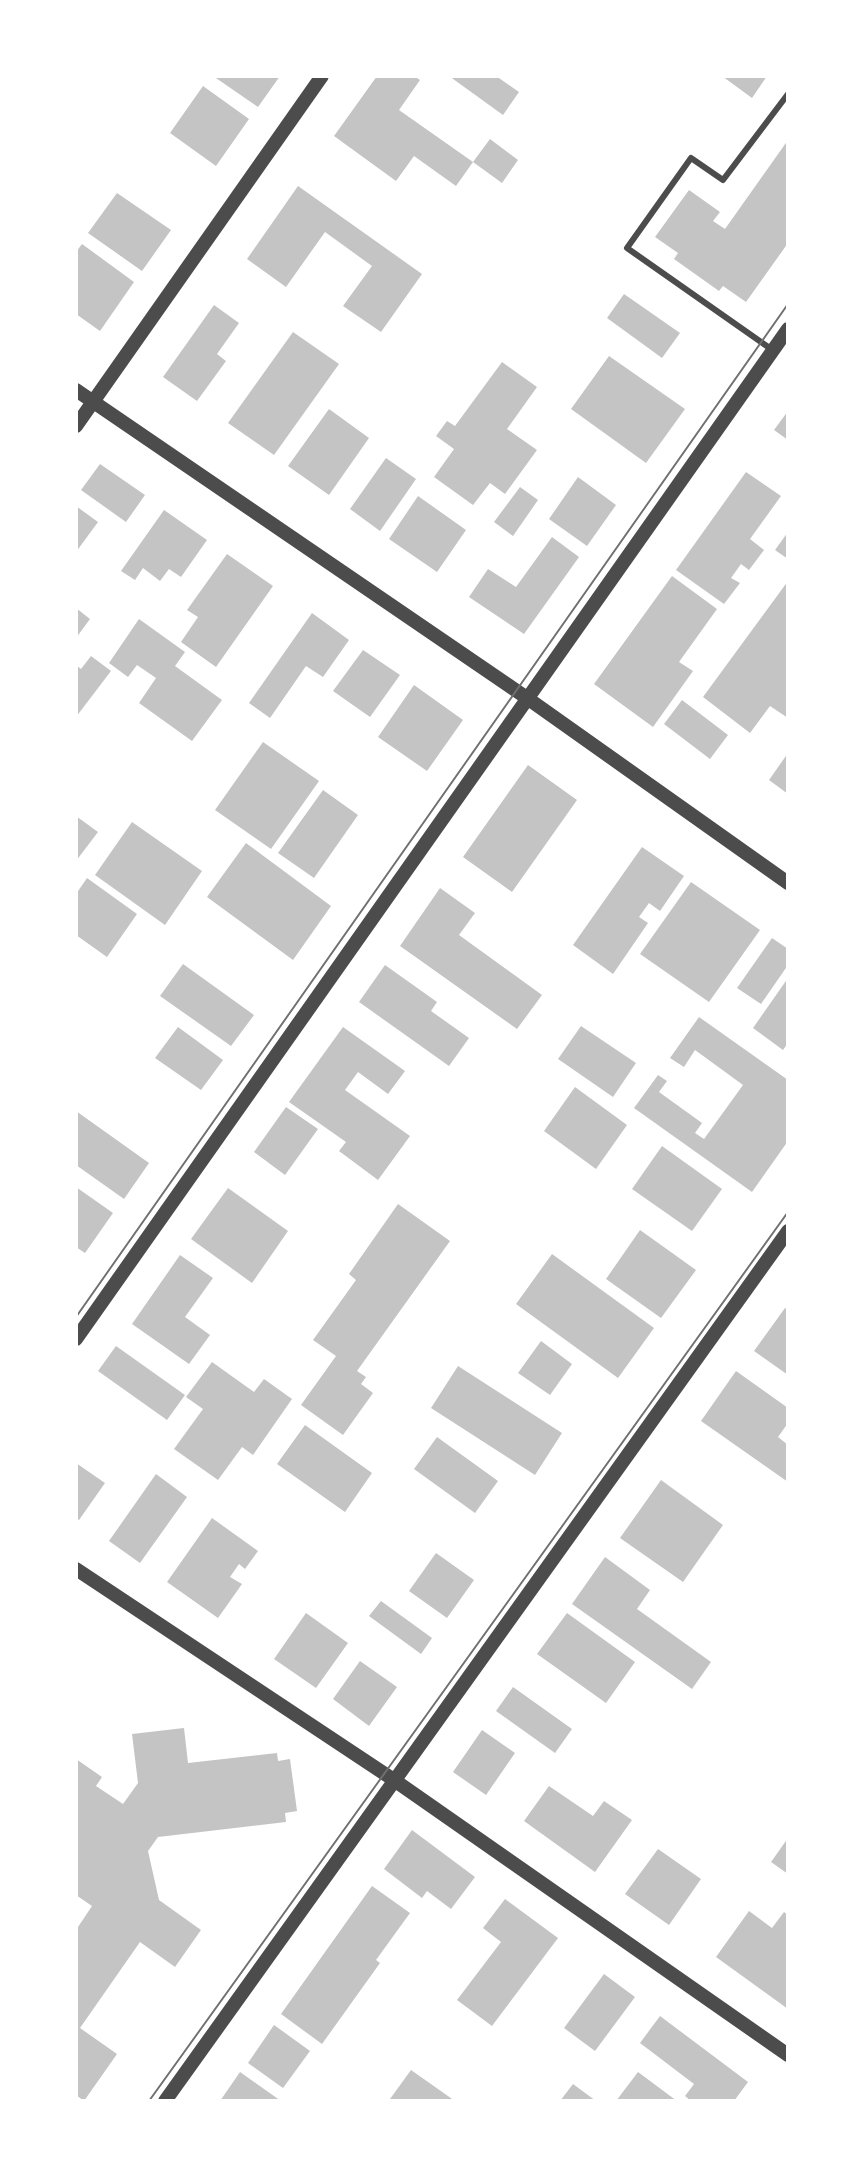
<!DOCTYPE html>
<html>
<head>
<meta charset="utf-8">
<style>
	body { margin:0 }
	#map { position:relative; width:864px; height:2177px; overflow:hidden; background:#fff; font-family:Mulish,sans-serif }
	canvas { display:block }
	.frame { position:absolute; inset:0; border:78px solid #fff; pointer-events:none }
</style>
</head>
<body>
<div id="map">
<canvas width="864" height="2177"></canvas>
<div class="frame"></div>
</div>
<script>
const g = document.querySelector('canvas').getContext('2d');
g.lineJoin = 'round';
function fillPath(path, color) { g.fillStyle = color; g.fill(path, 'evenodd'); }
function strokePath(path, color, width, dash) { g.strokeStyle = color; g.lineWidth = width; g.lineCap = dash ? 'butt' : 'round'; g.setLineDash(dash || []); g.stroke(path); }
const building = new Path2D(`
	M213,76H280L258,107Z
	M377,76H414L420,80L399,110L473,162L456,186L414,156L396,181L334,136Z
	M449,76H496L519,92L503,115Z
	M722,76H767L752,98Z
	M203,86L249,119L216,166L170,133Z
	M490,139L518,160L502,183L473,162Z
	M788,140V243L746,302L723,286L719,291L674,259L678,253L655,237L689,190L720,212L713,221L725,229Z
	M298,186L422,274L381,332L343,306L372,266L325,232L286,287L247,259Z
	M117,193L171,230L142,271L88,233Z
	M82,244L134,282L100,331L76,314V252Z
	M624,294L680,333L662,358L607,318Z
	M214,305L239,323L217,354L226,361L197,401L163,377Z
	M293,332L339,364L274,455L228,423Z
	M609,356L685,409L646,463L571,409Z
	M502,362L537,387L507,429L537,450L505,494L490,483L473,505L434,477L454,449L436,436L447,421L455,426Z
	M329,409L369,438L329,495L288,466Z
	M788,411V440L774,430Z
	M386,458L416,479L380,531L350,509Z
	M100,464L145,495L126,522L81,490Z
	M746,472L781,496L750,539L764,550L749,570L741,564L731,578L740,583L724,604L676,570Z
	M578,477L616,505L587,546L549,519Z
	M520,487L538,500L513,536L494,522Z
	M418,496L466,530L437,572L389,539Z
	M76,506L98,522L76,552Z
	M164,510L207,540L181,577L169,569L160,581L143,568L135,580L121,571Z
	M788,532V559L775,550Z
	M552,537L579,557L524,634L469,597L488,569L516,587Z
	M227,554L273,586L216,667L181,642L198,617L187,610Z
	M672,576L717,609L679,662L693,671L653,727L594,684Z
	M788,581V718L770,706L750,733L703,697Z
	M76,608L90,619L76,638Z
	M312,613L349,640L323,677L306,666L270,718L249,703Z
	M139,619L185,652L175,666L222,700L192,741L139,703L156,678L137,665L128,677L109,663Z
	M363,650L400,675L370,717L333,691Z
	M91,656L111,671L76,717V665L81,669Z
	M414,685L463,720L427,771L378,737Z
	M682,700L728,735L710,759L664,724Z
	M263,742L319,781L271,849L215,810Z
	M788,753V794L769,780Z
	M528,765L577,800L512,892L463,857Z
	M323,790L358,815L314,878L278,853Z
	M76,816L98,832L76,861Z
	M132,822L202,871L165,925L95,875Z
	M246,843L331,906L293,960L207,897Z
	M642,847L684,876L660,911L649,903L639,917L648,923L613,974L573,945Z
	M87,878L137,914L107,957L76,935V894Z
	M691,882L760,930L709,1002L640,954Z
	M440,888L475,913L459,935L542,995L517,1029L400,946Z
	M772,938L788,949V965L761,1004L737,988Z
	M183,964L254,1015L231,1046L160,996Z
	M385,965L437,1002L431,1011L469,1038L449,1066L359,1002Z
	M788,978V1043L783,1050L753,1028Z
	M699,1017L788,1080V1141L752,1192L634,1108L658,1075L667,1081L659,1092L702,1123L695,1133L704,1139L743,1085L695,1050L684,1067L670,1058Z
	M581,1026L636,1063L613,1097L558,1059Z
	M178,1027L223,1060L201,1090L155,1058Z
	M343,1027L405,1071L388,1094L358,1072L345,1090L410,1136L378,1180L339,1151L346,1142L289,1102Z
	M575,1087L627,1125L596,1169L544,1131Z
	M286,1107L318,1129L285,1175L254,1152Z
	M76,1111L149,1163L124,1199L76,1165Z
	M662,1146L722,1189L692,1231L632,1189Z
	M76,1187L113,1213L85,1253L76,1247Z
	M228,1188L288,1231L252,1283L191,1239Z
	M398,1204L450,1241L357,1371L366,1377L361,1384L373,1393L343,1435L301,1405L336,1356L313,1340L356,1280L349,1274Z
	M640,1230L696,1270L661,1318L606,1279Z
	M552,1254L654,1328L618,1378L516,1304Z
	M180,1255L213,1278L185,1317L210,1335L189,1364L132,1324Z
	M785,1308L788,1310V1375L754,1351Z
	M541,1341L572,1364L550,1395L518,1373Z
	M116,1346L185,1395L167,1420L98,1371Z
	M212,1362L254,1392L264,1379L292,1399L253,1455L242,1447L218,1480L174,1449L203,1409L186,1397Z
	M458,1366L562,1433L535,1475L431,1408Z
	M736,1371L788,1408V1423L778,1437L788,1445V1482L701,1421Z
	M305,1425L372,1473L345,1512L277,1464Z
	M437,1437L498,1481L475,1513L414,1469Z
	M76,1463L105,1483L79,1520L76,1518Z
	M156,1474L187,1497L140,1563L109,1541Z
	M661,1480L723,1525L683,1582L620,1538Z
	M212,1518L258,1551L245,1569L239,1564L230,1577L242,1584L218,1618L167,1582Z
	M436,1553L474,1580L447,1618L409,1591Z
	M605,1557L650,1590L637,1609L711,1662L692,1689L572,1604Z
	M381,1601L432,1638L421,1654L369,1616Z
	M306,1613L348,1643L316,1688L274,1659Z
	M567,1613L635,1662L606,1703L537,1654Z
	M360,1661L397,1687L369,1726L333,1699Z
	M513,1687L572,1729L555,1753L496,1711Z
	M184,1728L188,1763L277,1753L278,1761L290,1759L297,1811L285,1813L286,1822L158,1837L148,1851L159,1900L201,1930L175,1967L140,1942L80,2028L117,2054L84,2101L76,2095V1930L92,1906L76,1895V1759L102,1777L96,1786L123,1804L138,1783L132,1734Z
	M482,1730L515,1753L486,1795L453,1772Z
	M549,1786L593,1816L604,1801L632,1820L595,1872L524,1821Z
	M412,1830L475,1877L451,1909L427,1891L422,1898L384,1869Z
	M788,1838V1874L771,1862Z
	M658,1849L701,1879L669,1925L625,1894Z
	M372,1886L410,1913L376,1960L380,1963L322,2044L281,2014Z
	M505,1899L558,1938L492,2026L457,2000L501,1942L483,1928Z
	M749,1911L772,1928L784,1912L788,1915V2009L716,1957Z
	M604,1974L635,1997L595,2051L564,2028Z
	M660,2016L748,2082L734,2101H691L685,2096L694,2084L640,2043Z
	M274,2025L310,2051L283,2088L248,2063Z
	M411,2070L455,2101H393L390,2099Z
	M240,2072L281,2101H220Z
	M638,2072L677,2101H616Z
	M573,2084L596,2101H560Z`);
const service = new Path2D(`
	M771,349L627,248L691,158L723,180L788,94`);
const tertiary = new Path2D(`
	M76,390L527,698L788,883
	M76,426L322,76
	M76,1339L788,329
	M76,1569L394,1780L788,2055
	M165,2101L788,1231`);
const tram = new Path2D(`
	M76,1317L788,304
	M149,2101L788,1212`);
fillPath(building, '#c4c4c4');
strokePath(service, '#4c4c4c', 6);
strokePath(tertiary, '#4c4c4c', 14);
strokePath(tram, '#707070', 2);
</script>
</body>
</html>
